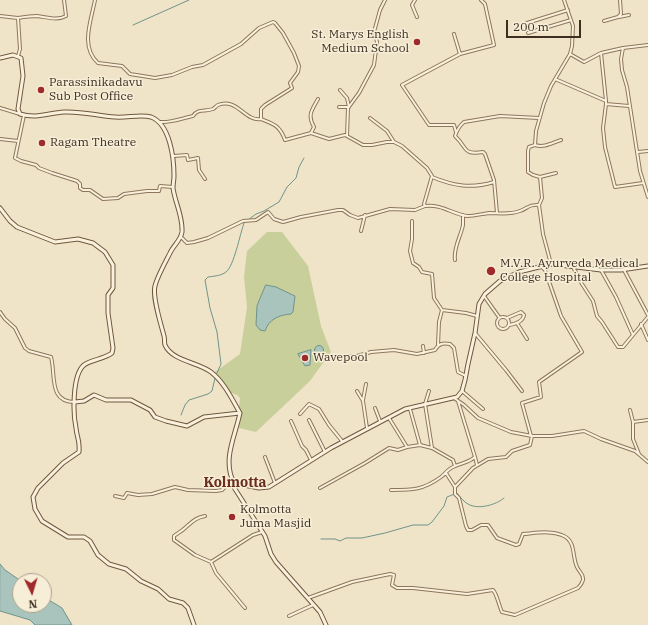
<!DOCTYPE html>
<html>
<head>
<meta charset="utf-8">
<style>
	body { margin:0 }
	#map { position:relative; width:648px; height:625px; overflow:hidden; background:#f0e4c8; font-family:"IBM Plex Serif",serif }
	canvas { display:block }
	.north { position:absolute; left:12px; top:573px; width:40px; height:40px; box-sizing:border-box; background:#f7eed8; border:1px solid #ada18e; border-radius:50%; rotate:175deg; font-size:11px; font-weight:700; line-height:16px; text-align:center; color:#3d2e20 }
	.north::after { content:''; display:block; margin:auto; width:14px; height:18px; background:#9e2a2b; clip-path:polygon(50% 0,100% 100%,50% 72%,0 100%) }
	.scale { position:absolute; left:506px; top:20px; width:75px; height:18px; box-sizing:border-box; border:2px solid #3d2e20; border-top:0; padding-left:5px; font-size:12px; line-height:14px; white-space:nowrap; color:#3d2e20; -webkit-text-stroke:3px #f7eed8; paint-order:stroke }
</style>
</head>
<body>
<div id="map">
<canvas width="648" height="625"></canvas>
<div class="north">N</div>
<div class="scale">200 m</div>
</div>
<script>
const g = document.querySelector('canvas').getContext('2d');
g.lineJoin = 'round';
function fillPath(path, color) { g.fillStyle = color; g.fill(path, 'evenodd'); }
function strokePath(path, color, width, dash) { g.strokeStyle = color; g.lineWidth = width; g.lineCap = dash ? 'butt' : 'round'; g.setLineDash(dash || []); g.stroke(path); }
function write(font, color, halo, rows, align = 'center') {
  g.font = font + ' "IBM Plex Serif",serif'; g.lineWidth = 3; g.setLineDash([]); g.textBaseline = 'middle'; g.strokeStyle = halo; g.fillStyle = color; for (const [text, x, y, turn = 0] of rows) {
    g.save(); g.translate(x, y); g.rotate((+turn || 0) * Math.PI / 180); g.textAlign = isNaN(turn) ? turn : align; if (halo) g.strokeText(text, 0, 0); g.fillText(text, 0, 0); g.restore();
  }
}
const green = new Path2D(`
	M267,232H282L308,266L321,326L331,352L310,381L256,432L239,428L242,414L239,408L240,398L237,395L229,392L223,381L215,372L240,354L247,307L244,277L247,251Z`);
const water = new Path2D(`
	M266,285L276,287L295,296L293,312L291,314C279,315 269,319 265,331L260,330L256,325L257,306Z
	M314.5 350a4.5 4.5 0 1 1 9 0a4.5 4.5 0 1 1-9 0Z
	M311,350L310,365L305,366L298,354Z
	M0,564L5,570L21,581L20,605H44V597L62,608L72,625H35L30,620L0,611Z`);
const stream = new Path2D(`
	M133,25L189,0
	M248,220L256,214L264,211L279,202L287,187L296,178L299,167L304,158
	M217,373L221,364L217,332L210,308L205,280L208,277C214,276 221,276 226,272C234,266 240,234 244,223
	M181,415L185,405L189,400L208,394L212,391L215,378
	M321,539H335L340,541L346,538H362L385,533L413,525H428L432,522L444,506L447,497L457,493C460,497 464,502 468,504C478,510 496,505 504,498`);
const street = new Path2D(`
	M95,0C91,21 80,47 98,63L122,66L130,74L155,78L172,75L192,67L203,65L241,44L259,28L273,22L275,23L283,33L294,53L299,66L298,72L290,83L292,88L265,105L261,109V119C245,122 237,97 218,105C216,106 215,108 213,109C205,112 198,108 193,116C183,118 171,123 160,122
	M415,0L412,5L417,17
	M0,16L18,18L20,49L18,56
	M619,17L629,15
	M18,18C24,17 31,16 37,16C47,17 57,21 66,16L64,0
	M604,21L618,17L621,14L620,0
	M527,23L568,10
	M528,33L571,20
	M454,34L460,54L402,85L429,125H454L456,132
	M623,48L648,45
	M601,53L606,101
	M460,54L494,45L485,4L481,0
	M570,54L584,62L601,53L623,48L621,59L622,70L627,87L640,171L648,197
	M555,79L606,101V104L603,128L605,147L615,187L643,183
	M606,104L629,106
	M339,107H349L347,98L340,90
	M0,108L20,114
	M24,115L15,158L21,161L36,165L39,168L52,173L77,181L80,184V188L83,190H90L103,199L118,198L124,194L147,191H159L160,186L173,187
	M370,118L387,131L394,142
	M261,119C274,124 280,126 285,140L311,133L329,139L345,135L363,145H372L387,142H394L402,146L427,168L432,176L424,204L425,206C442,204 452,214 467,216C474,216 482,214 489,213C499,213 510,215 520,211C528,208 529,204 539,205L543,234L551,264
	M311,133L314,127C307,115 312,110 318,99
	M347,136L348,108L359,93L374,65L377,42L374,32L380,10L385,0
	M0,139L18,141
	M535,145C544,148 552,143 561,140
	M638,152L648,151
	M173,155L174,156L187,155L188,160L198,158L199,170L205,179
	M432,177C454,186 471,189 494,182
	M540,177L556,173
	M539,205L542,198L540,177L533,175L528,172V151L529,147L535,145L536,131L544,103L551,86L570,54L572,46L573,26L564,0
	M497,213L494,180L485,154L483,152C462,155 468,148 455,136C457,130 459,126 464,122L500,116L539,118
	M412,221V239L410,251L413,263L419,267L422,272L432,274L434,298L442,310
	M361,231L365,215
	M181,237L187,243L194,242L208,238L243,221L256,220L268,212L274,219L283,222L301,217L338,210H343L350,215L358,218L390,209L415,210L425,206
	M455,260C453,248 461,236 463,225C463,222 463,218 463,215
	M573,267L582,284L593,301L597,316L602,322L618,347H623L648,317
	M601,270L616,297L633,335
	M624,270L648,315
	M484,296L499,317
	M0,312L5,319L15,328L25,348L29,351L51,357C56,375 48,402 75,402
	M497 323a6 6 0 1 1 12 0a6 6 0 1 1-12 0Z
	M507,318L521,312L524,315C523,322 515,324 509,325
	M517,323L527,339
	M641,324L648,340
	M475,333L506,370L522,391
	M438,345L439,322L442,310L466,313L477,316
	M423,346L424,353
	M332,358L357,356L371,352L394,350L417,354L435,350C439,343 443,343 450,344L454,348L458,372L466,376
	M357,391L363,401L367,428
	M429,391L425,404L432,448
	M462,391L483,409
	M454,398L464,405L478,418L511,432L532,436H552L584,431L601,439L635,451L648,462
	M363,400L366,384
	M375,408L380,421
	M410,409L420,445
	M630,410L633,422
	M300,414L309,404L319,409L329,425L342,441
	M309,420L325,452
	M291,421L302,446L306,450L311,460
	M531,436L522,403L541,397L539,382L582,352L561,316L545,270L542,267
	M407,447L420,445L432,448L453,460L455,466
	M639,454L633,439V422L648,420
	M265,457L275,483
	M475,457L477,465
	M455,487L473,468L488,459L506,457L512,451L530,445L532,436
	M320,488L365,463L389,448L398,450L407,447L389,418
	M391,490C413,490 423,490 441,477C445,474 448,469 453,467C461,463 468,463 475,457L458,401
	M115,496L124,498L127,493L138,495L152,494L175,487L188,490L216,491L222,490L227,485L233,483
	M205,516C195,518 192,522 185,528C182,531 178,533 174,536V540L195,555L211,562L253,535L262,532
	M211,562L216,573L245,608
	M308,598L352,582L390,574L394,575L392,585L397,588H413L467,594L493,590C497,594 499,606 502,612L515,615L578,588C580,586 582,584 583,580C584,574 579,572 577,567C572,557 576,542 564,536C552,530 536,533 523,534L519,544L516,545L497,538L488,525H481L472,530H468L466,526L459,498L455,494V487L446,473
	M289,616L313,605`);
const secondary = new Path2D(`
	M0,58L13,55L21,58L23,76L18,109L20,114C37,119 48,113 64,112C82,111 98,116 115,117C127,118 141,114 151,117C170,124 174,158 174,176C174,180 173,184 173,188C175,203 183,216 182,232C181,240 173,246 170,253C166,261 157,277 155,286C152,297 161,324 164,336C165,339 164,342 165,345C172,361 198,362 211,372C224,382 232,399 240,413C235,437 222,460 234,483L259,488L269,487L331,448L405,409L457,397L462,391L465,380L468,364L475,333L479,304L485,294L500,281L519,272L551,264L601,270H621L648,266
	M0,208L10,221L17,227L55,242L78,239L93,243L105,252L113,265V288L108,295V313L113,348L112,353C104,359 90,360 84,365C72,375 73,414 76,428C77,439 80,439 79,452L63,463L38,488L33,497L35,509L42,521L68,537H84L90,541L98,555L109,564L126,569L141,581L158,589L169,599L183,603L188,608L194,625
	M75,402L84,401L94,395L106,400H131L150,410L155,417L166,421L187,426L204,417L240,413
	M234,483L233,485L235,489L265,536L271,554L276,562L320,612L326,625`);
const markers = [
	[417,42,4,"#9e2a2b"],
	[41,90,4,"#9e2a2b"],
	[42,143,4,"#9e2a2b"],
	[491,271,5,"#9e2a2b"],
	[305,358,4,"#9e2a2b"],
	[232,517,4,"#9e2a2b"]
];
const poiNames = [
	["St. Marys English",409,35,"right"],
	["Medium School",409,49,"right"],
	["Parassinikadavu",49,83],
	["Sub Post Office",49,97],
	["Ragam Theatre",50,143],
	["M.V.R. Ayurveda Medical",500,264],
	["College Hospital",500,278],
	["Wavepool",313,358],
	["Kolmotta",240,510],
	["Juma Masjid",240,524]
];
const quarterNames = [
	["Kolmotta",235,483]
];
fillPath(green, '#c9cf9b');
fillPath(water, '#a9c4bc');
strokePath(water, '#6f938a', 1);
strokePath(stream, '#6f938a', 1);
strokePath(street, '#8d765c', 4);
strokePath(secondary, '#6f573f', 5);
strokePath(street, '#faf1dc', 2);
strokePath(secondary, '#faf1dc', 3);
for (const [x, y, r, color] of markers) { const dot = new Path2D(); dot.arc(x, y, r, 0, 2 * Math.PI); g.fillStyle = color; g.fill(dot); strokePath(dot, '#f7eed8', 1.5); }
write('12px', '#3d2e20', '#f7eed8', poiNames, 'left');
write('bold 14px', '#6b2e1e', '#f7eed8', quarterNames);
</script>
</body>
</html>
